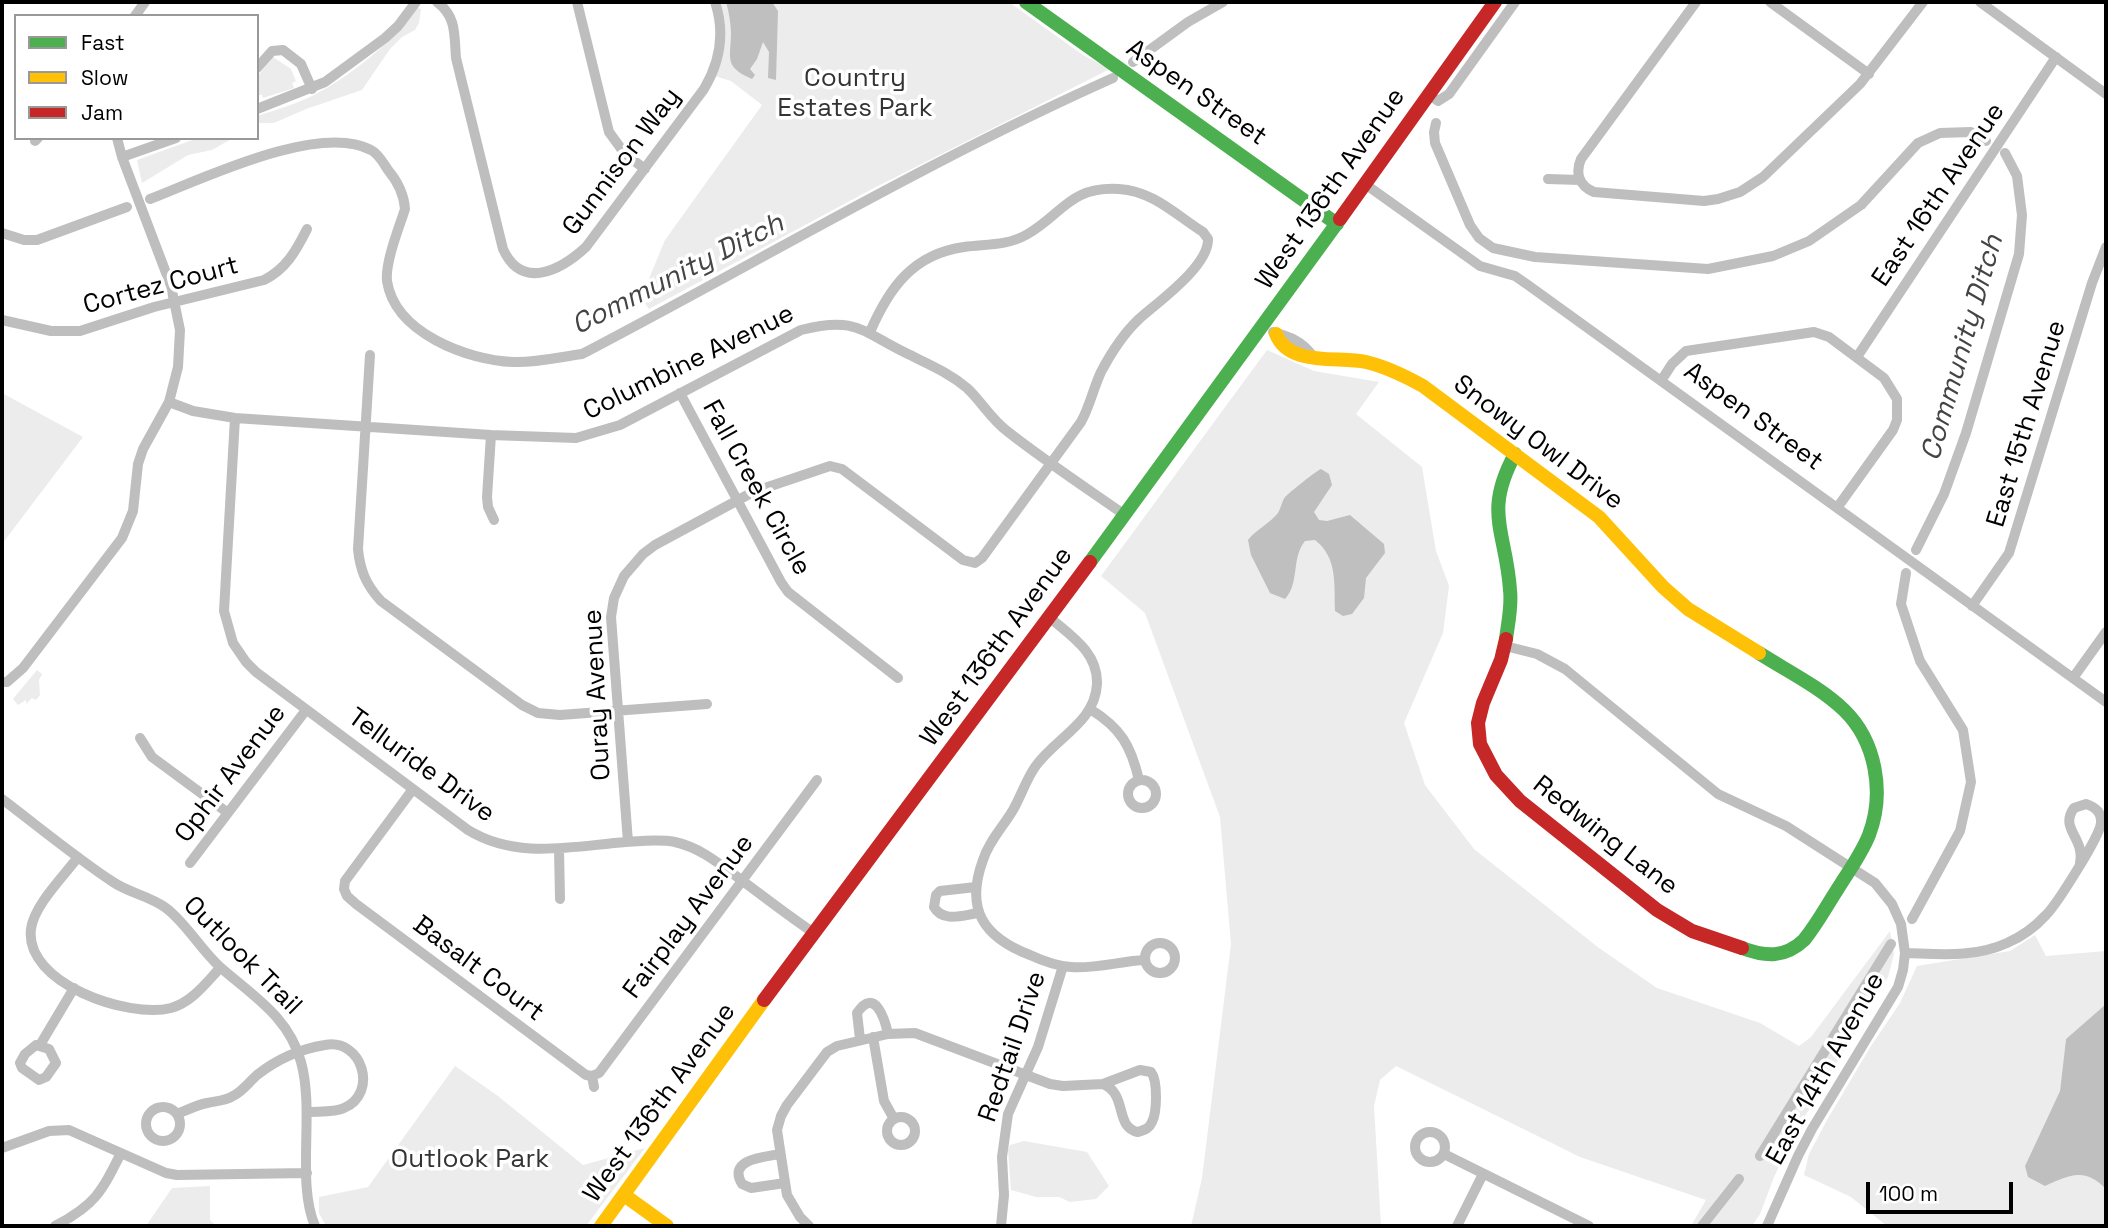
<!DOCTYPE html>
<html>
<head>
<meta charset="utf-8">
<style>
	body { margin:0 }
	#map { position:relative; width:2108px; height:1228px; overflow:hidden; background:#fff; font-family:"Space Grotesk",sans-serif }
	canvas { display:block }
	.frame { position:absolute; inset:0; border:4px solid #000; pointer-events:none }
	.legend { position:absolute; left:14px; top:14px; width:245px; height:126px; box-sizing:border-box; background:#fff; border:2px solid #999; margin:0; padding:9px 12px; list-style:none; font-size:21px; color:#000 }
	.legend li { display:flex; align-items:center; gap:14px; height:35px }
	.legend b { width:35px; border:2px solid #999 }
	.scale { position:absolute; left:1866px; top:1182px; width:147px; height:32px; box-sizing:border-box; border:4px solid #000; border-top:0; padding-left:9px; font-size:21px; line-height:24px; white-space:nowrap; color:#000; -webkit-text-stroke:5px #fff; paint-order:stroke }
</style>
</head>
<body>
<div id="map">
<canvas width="2108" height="1228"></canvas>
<div class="frame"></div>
<ul class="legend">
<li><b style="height:9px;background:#4caf50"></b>Fast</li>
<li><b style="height:9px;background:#ffc107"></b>Slow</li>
<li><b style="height:9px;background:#c62828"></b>Jam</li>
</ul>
<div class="scale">100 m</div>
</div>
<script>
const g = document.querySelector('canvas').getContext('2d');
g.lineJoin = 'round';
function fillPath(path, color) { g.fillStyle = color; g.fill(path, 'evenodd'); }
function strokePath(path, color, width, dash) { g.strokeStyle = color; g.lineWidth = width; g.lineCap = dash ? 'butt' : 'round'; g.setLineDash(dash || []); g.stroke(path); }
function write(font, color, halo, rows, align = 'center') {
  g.font = font + ' "Space Grotesk",sans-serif'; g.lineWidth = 7; g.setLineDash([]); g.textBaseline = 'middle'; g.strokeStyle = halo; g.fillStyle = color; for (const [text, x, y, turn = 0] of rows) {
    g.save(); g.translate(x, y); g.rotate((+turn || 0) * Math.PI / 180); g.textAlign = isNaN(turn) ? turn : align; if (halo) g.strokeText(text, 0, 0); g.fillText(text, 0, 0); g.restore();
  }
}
const green = new Path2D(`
	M719,2H1009L1083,55L1110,69L872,189L649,309L641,298L665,240L762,105L731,81L715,76C726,50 727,28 719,2Z
	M417,7L421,9L419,23L415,30L402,37L390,49L362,90L306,109L274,123H257V116C276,110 296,104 314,95C351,76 394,41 417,7Z
	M273,57L291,69L296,81L292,83L294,88L263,98L262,95H257V77Z
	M198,138H233L212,150L188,155L142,183L137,160Z
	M1267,350L1314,371L1379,382L1356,414L1422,467L1436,551L1449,586L1443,633L1404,723L1425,785L1474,849L1599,948L1657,988L1760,1023L1799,1046L1811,1037L1890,931L1894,954L1888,977L1798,1128L1774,1177L1760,1214L1752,1226H1691L1706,1200L1580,1157L1396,1066L1380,1080L1374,1106L1381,1226H1191L1202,1178L1231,944L1220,817L1145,613L1101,576Z
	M2,393L83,437L2,544Z
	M37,670L42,674L39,680L40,695L36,700L32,698L26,704V700L18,705L13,699Z
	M2035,935L2046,956L2106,951V1004L2066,1039L2060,1091L2025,1166L2045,1186C2070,1175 2084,1167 2106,1189V1226H1887L1851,1197L1804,1175L1809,1154L1827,1120L1871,1046L1900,1003L1917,966L2010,951Z
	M455,1066L498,1096L583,1165L645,1148L586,1226H326L319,1213V1197L368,1187Z
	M1024,1141L1087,1152L1109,1186L1096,1199L1070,1202L1059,1197H1036L1011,1190L1008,1150L1010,1145Z
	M210,1186V1220L216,1226H146L172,1188Z`);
const water = new Path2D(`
	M726,2H772L778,11L776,80L768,78L769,52L763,42L757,59L750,69L755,75L752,79C725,67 730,60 731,35C731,25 729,12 726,2Z
	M1321,469L1329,474L1332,485L1314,512L1319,520L1327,521L1350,515L1384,544L1385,553L1366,578L1364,598L1352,614L1343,616L1335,611C1334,584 1338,558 1315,540L1305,541C1291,558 1300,583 1285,599L1270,593L1251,555L1248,540C1257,529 1270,523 1278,513C1281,508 1282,501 1285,497C1290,492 1316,471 1321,469Z
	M2106,1004V1189C2084,1167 2070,1175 2045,1186L2028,1177L2025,1166L2060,1091L2066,1039Z`);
const canal = new Path2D(`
	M1133,62L1188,22L1223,2
	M1436,123L1434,132L1435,143L1470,225L1479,238L1493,248L1535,257L1708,269L1773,256L1809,241L1861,205L1918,143L1940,133L1971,132L1986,141
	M150,199C202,179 319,122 371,150C378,153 384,164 388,170C398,182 404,194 405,209C399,228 385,262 387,281C395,333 467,360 513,362C536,363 559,357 582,354C758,262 931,159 1113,78
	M2,233L24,240H37L127,207
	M1916,550L1944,494L1966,433L2019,254L2022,215L2017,176L2005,153
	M1906,573L1901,604L1920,661L1963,730L1971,782L1960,831L1912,919
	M1760,1156L1891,944
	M1702,1226L1739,1179`);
const street = new Path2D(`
	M437,2C457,17 454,35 456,58L503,249C522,291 561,270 586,247L704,89C720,62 725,32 715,2
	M577,2L609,132L625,154L645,169
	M1696,2L1581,159C1575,173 1579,186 1594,192L1704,201L1718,199L1740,192L1763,177L1860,84L1923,2
	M1770,2L1869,74
	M1980,2L2106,94
	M135,16L145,2
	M257,68L272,51L283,50L301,64L312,89
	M1428,94L1438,101L1449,94L1515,2
	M257,109L325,82L385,38L398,26L416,2
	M35,141L38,138
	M122,157L176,138
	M1548,179L1580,180
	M1365,184L1480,266L1515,276L1528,285L2106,702
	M2,320L51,331H80L154,307L264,280C286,269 296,251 307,229
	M1273,332C1289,337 1301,340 1312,355
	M370,355L358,549C360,570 366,585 381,601L522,705L538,713L560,715L707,704
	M1857,357L2056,57
	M1661,381L1672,364L1686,351L1814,332L1829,337L1884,378L1897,399V420L1893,430L1837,508
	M680,393L781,582L788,592L898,678
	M169,402L193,411L235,418L491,435L576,438L620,425L801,330C856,316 861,331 906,353C928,364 948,372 967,388C981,401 991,419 1007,431C1045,461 1085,487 1125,515
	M235,418L224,611L233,643L246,662L256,672L468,830C517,860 573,846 626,842C642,841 659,839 675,842C702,848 722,866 744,882C767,899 790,917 814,933
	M491,435L487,497L488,507L494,520
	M1972,606L2009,553L2092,283L2106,247
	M1049,617C1071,636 1098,652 1097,684C1095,723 1055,738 1035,767C1026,780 1021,796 1013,810C1003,827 989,841 983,860C965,909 983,937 1030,955C1043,961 1056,966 1071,967C1095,969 1121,961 1145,960
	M1505,646L1537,654L1565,669L1718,794L1786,826L1875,883L1892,904L1901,924L1905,953L1903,970L1898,987L1812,1129L1798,1156L1767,1226
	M2073,678L2106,632
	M2,682H7L23,668L122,538L133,511L138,464L143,449L169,402L178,367L180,330L171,286L122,157L117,138
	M1090,709C1121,728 1131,746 1139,780
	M140,738L152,757L228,813
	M1128 794a14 14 0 1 1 28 0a14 14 0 1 1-28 0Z
	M2,799C39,827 75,857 113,882C129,893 150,896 166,908C187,924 200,949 220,967C253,996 289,1017 301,1062C315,1112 296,1182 315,1226
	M628,842L611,617L614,598L624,576L643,554L655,545L753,492L830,466L842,469L963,560L975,563L982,558L1081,422C1090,406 1093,389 1101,372C1111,353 1123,334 1139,319C1158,302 1209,266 1208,239L1203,232C1176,215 1153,191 1119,189C1069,186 1062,215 1026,235C1006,246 986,244 964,247C913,254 889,288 870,332
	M559,849L560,899
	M78,857C64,876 34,905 31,929C24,983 128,1019 171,1008C192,1002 206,983 220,968
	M190,863L306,710
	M976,887L940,891L936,895L934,907C943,923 963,915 979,913
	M344,889L347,896L356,904L586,1075L592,1076
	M344,889L345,881L413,789
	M1145 958a15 15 0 1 1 30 0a15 15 0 1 1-30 0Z
	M1905,953C1940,954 1974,958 2007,943C2021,937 2035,927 2046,915C2057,904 2100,836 2101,823C2102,812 2095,807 2086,804L2074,808C2059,829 2085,837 2080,863
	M873,1037L884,1101L894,1119
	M860,1039L857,1013C875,986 885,1020 888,1034
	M36,1045L49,1049L56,1063L46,1077L39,1080L22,1068L20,1063L25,1054Z
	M40,1045L74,988
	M1140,1070L1151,1072C1158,1081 1157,1112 1152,1122C1149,1129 1144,1130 1138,1132C1114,1127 1128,1094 1103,1084Z
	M592,1076L599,1073L817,780
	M592,1076L594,1087
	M146 1124a17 17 0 1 1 34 0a17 17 0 1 1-34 0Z
	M177,1114C187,1110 197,1105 207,1103C216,1101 225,1101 233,1096C243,1091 249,1082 257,1075C276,1060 300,1049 325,1045C362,1038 379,1093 344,1108C334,1113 319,1111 307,1112
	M887 1131a14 14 0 1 1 28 0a14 14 0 1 1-28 0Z
	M1415 1147a15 15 0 1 1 30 0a15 15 0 1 1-30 0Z
	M2,1148L49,1131L69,1130L166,1173L177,1175L307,1173
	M780,1154C764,1157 727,1159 742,1184L751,1188L785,1183
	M1444,1154L1589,1226
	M55,1226C95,1205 101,1193 121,1153
	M809,1226L800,1217L787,1195L777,1130L781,1116L787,1105L827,1052L837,1046L888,1034L915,1033L1050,1084L1063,1086L1103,1084
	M1001,1226L1004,1195L1002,1157L1008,1114L1038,1047L1063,966
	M1457,1226L1483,1174`);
const fast = new Path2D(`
	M1026,2L1337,224
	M1090,562L1340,219
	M1506,639C1508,623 1512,606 1510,590C1506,531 1483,513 1515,454
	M1742,948C1766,957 1785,958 1804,940C1817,924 1826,907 1837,890C1848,872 1861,855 1869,835C1885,793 1876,741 1844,710C1820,687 1787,671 1759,653`);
const slow = new Path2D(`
	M1276,334C1289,367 1338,356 1366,362C1387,367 1405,376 1423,386L1599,517L1663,587L1688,609L1759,653
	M624,1195L667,1226
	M601,1226L764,1000`);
const jam = new Path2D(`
	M1340,219L1495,2
	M1506,639L1501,660L1483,703L1478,723L1480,744L1496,775L1520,801L1657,910L1692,931L1742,948
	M764,1000L1090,562`);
const parkNames = [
	["Country",855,79],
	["Estates Park",855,109],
	["Outlook Park",470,1160]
];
const streetNames = [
	["Aspen Street",1196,93,35],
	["Gunnison Way",622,162,-53],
	["West 136th Avenue",1331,189,-55],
	["East 16th Avenue",1939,195,-56],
	["Cortez Court",161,286,-15],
	["Columbine Avenue",689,363,-26],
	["Aspen Street",1753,417,36],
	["East 15th Avenue",2027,424,-73],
	["Snowy Owl Drive",1538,443,37],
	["Fall Creek Circle",756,488,61],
	["West 136th Avenue",997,647,-54],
	["Ouray Avenue",598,695,-93],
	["Telluride Drive",421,766,36],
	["Ophir Avenue",231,774,-53],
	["Redwing Lane",1605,836,38],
	["Fairplay Avenue",689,917,-53],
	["Outlook Trail",242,956,45],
	["Basalt Court",478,969,37],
	["Redtail Drive",1013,1047,-71],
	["East 14th Avenue",1826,1069,-61],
	["West 136th Avenue",660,1103,-54]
];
const waterNames = [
	["Community Ditch",678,275,-27],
	["Community Ditch",1963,348,-74]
];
fillPath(green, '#ececec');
fillPath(water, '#bfbfbf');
strokePath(canal, '#bfbfbf', 10);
strokePath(street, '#bebebe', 10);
strokePath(fast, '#4caf50', 14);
strokePath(slow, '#ffc107', 14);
strokePath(jam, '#c62828', 14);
write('26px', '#333', '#fff', parkNames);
write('26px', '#000', '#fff', streetNames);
write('italic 28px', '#444', '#fff', waterNames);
</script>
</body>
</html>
